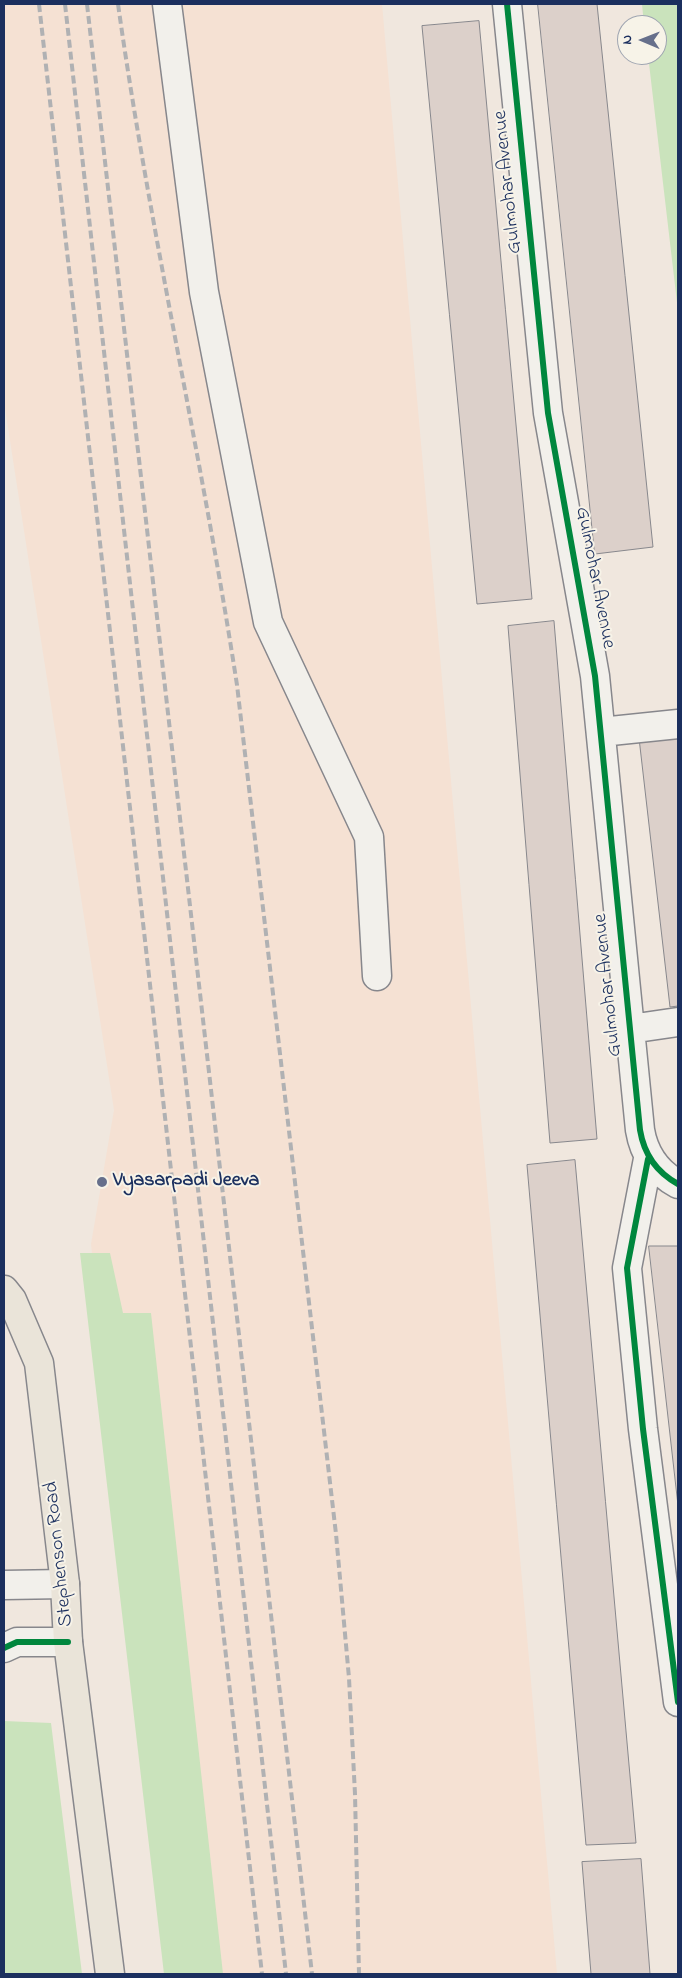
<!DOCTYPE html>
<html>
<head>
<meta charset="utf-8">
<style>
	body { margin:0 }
	#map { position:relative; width:682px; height:1978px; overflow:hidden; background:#f0e7de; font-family:"Indie Flower",sans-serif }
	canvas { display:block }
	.frame { position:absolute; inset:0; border:5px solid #1b2f5e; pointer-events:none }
	.north { position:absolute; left:617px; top:15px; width:50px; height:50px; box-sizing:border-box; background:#f7f3e8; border:1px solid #9fa5b1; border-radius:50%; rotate:271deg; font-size:14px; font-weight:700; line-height:20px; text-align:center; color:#1b2f5e }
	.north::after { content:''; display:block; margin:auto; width:18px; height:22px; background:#666f8b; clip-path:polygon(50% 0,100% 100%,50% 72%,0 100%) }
</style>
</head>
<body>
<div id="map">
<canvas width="682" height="1978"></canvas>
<div class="frame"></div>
<div class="north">N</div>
</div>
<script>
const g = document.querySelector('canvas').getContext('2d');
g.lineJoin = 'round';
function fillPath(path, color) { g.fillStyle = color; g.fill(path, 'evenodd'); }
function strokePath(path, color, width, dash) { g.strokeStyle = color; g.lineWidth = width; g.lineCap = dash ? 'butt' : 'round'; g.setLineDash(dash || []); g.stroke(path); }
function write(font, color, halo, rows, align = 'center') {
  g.font = font + ' "Indie Flower",sans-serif'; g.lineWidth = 4; g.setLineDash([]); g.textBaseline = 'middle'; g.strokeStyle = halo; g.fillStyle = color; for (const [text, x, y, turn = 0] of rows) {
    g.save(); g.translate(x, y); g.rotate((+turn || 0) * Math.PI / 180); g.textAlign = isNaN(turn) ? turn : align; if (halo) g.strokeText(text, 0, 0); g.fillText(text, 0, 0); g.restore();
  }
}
const built = new Path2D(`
	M4,4H382L557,1974H168L91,1244L114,1110L4,402Z`);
const green = new Path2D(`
	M642,4H678V311L648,55H657V25H644Z
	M80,1253H110L123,1313H151L223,1974H164Z
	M4,1721L51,1723L82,1974H4Z`);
const building = new Path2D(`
	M538,4H597L653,547L595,554Z
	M479,21L532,599L477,604L422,26Z
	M554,621L597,1139L550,1143L508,626Z
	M678,733V1006L670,1007L639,738Z
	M575,1160L636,1843L586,1845L527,1165Z
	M649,1246H678V1505Z
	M641,1859L650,1974H591L582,1862Z`);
const minor = new Path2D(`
	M167,4L204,292L268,622L369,837L377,976
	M507,4L548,413L595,676L640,1130C644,1154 656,1172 678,1184
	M601,732L678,724
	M630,1029L678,1022
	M648,1159L627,1268L643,1429L678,1702
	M4,1585L65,1584
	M4,1648L17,1642H68`);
const major = new Path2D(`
	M4,1290L12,1300L39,1363L65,1584L68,1642L110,1974`);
const rail = new Path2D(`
	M39,4L262,1974
	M65,4L286,1974
	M87,4L312,1974
	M118,4C150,232 202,457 237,685L336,1534L349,1678L355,1794L359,1974`);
const cycleway = new Path2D(`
	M507,4L548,413L595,676L640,1130C644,1154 656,1172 678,1184
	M648,1159L627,1268L643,1429L678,1702
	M4,1648L17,1642H68`);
const markers = [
	[102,1182,6,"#666f8b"]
];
const streetNames = [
	["Gulmohar Avenue",509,182,-96],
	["Gulmohar Avenue",594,578,79],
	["Gulmohar Avenue",609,985,-96],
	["Stephenson Road",60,1554,-96]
];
const poiNames = [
	["Vyasarpadi Jeeva",113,1182]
];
fillPath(built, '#f5e1d3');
fillPath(green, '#cae3bc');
fillPath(building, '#dcd0ca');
strokePath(building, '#87878c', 1);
strokePath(minor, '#87878c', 31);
strokePath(major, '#87878c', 31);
strokePath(minor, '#f2f0eb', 28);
strokePath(major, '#eae4d9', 28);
strokePath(rail, '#b0b1b3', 4, [8, 4]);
strokePath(cycleway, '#00873e', 6);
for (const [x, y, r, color] of markers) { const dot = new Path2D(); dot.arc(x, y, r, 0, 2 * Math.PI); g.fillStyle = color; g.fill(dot); strokePath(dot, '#f7f3e8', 2); }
write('20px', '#1b2f5e', '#f7f3e8', streetNames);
write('bold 20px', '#1b2f5e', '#f7f3e8', poiNames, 'left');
</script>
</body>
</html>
